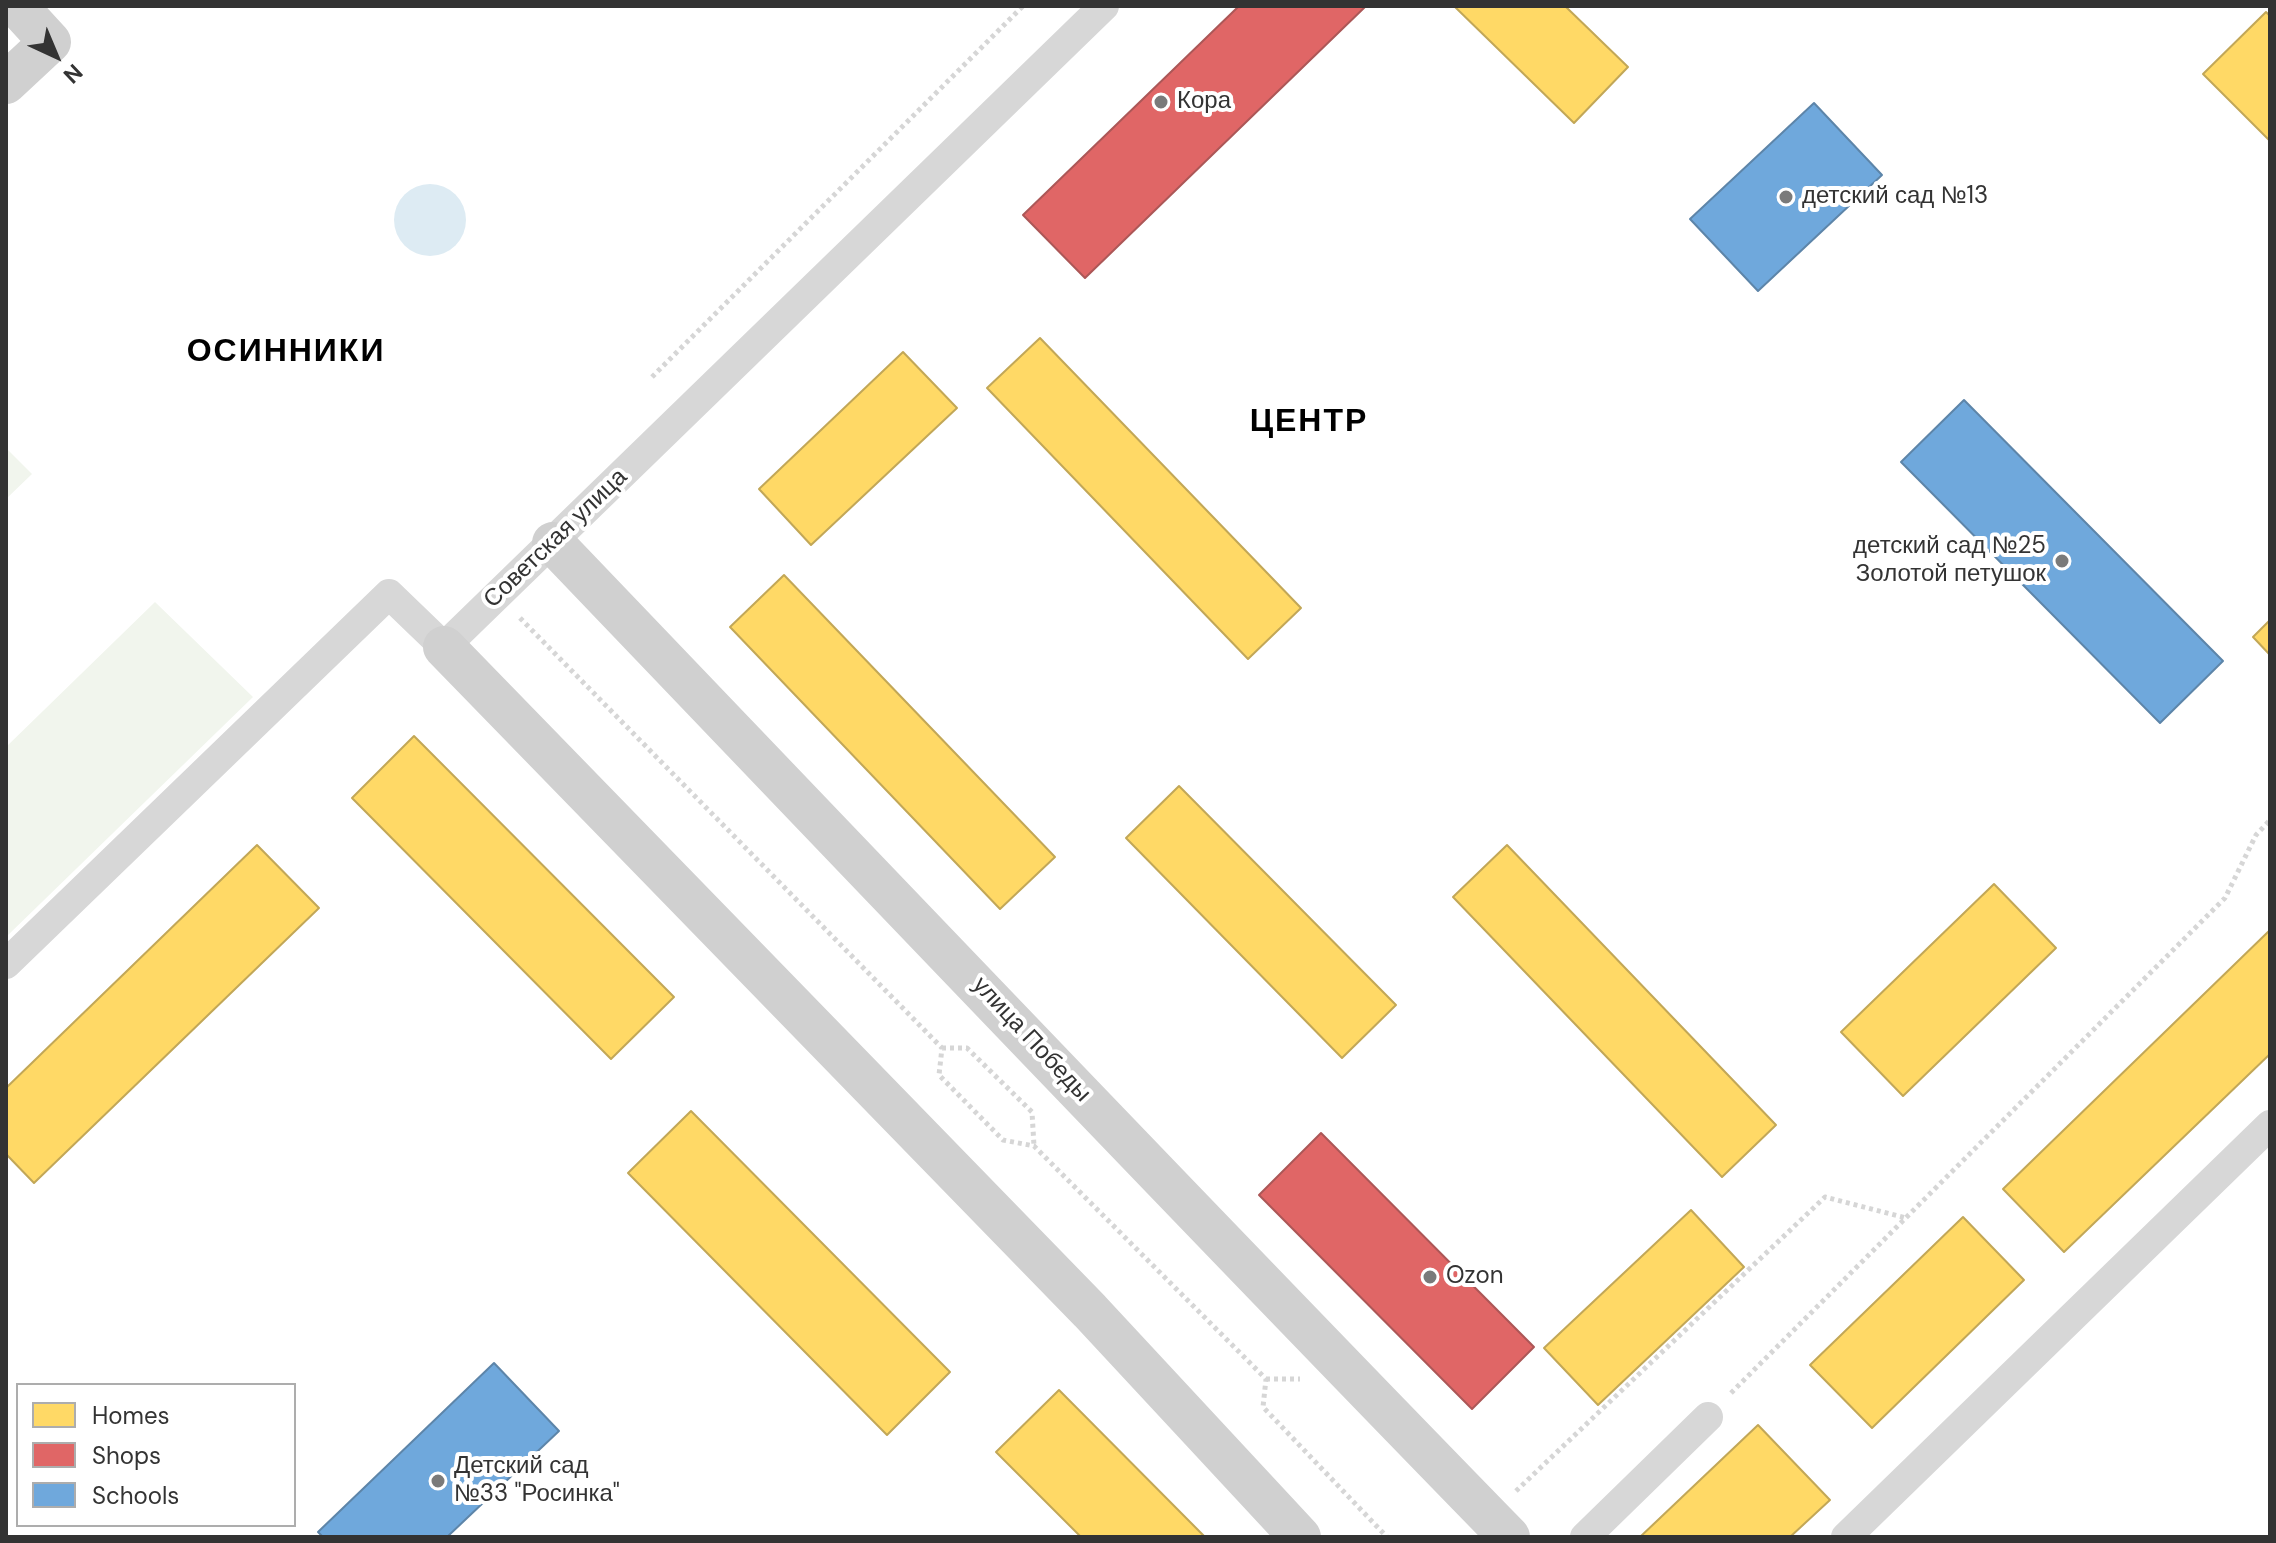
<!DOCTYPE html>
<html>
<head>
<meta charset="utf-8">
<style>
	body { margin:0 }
	#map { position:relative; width:2276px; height:1543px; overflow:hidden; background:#fff; font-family:"DM Sans",sans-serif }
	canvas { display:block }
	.frame { position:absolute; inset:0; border:8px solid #333; pointer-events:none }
	.legend { position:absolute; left:16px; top:1383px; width:280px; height:144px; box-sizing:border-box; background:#fff; border:2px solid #adadad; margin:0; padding:10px 14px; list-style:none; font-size:24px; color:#333 }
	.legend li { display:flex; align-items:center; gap:16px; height:40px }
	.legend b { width:40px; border:2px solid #adadad }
	.north { position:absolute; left:16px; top:16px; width:80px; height:80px; -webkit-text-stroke:6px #fff; paint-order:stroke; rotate:136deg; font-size:22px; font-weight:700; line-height:32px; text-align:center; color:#333 }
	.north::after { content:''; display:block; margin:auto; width:28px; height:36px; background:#333; clip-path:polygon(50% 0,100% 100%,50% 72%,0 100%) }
</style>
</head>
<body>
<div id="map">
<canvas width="2276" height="1543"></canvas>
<div class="frame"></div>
<ul class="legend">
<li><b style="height:22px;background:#ffd966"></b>Homes</li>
<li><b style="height:22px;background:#e06666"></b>Shops</li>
<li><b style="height:22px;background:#6fa8dc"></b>Schools</li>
</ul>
<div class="north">N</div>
</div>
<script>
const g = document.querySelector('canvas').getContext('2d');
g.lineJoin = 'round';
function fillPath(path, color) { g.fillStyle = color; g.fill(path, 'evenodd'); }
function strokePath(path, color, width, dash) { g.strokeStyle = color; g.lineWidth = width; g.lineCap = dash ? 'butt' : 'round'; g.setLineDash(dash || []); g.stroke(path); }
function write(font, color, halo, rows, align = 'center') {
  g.font = font + ' "DM Sans",sans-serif'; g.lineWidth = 8; g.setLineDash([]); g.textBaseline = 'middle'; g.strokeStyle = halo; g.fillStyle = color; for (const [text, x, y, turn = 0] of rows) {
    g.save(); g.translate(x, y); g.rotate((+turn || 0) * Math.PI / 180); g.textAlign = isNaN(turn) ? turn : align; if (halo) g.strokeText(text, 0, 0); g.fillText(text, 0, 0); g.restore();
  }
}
const green = new Path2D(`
	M6,448L32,474L6,499Z
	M155,602L253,697L6,937V747Z`);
const water = new Path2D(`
	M394 220a36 36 0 1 1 72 0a36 36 0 1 1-72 0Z`);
const homes = new Path2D(`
	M1454,6H1565L1628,67L1574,123Z
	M2266,12L2270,16V141L2203,74Z
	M1040,338L1301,608L1248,659L987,388Z
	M903,352L957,408L811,545L759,489Z
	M784,575L1055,857L1000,909L730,627Z
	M2270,620V655L2253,637Z
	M414,736L674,997L611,1059L352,798Z
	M1179,786L1396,1005L1342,1058L1126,838Z
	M257,845L319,908L34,1183L6,1154V1088Z
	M1507,845L1776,1125L1722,1177L1453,897Z
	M1994,884L2056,948L1903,1096L1841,1032Z
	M2270,930V1054L2064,1252L2003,1189Z
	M691,1111L950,1372L887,1435L628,1173Z
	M1691,1210L1744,1267L1598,1405L1544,1348Z
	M1963,1217L2024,1280L1872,1428L1810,1365Z
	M1059,1390L1205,1537H1081L996,1452Z
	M1758,1425L1830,1500L1790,1537H1640Z`);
const shops = new Path2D(`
	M1239,6H1366L1085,278L1023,215Z
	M1321,1133L1534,1347L1472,1409L1259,1195Z`);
const schools = new Path2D(`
	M1814,103L1882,175L1758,291L1690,219Z
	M1964,400L2223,661L2160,723L1901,462Z
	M494,1363L559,1431L447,1537H323L318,1532Z`);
const path = new Path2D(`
	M652,377L1023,6
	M520,618L942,1048L939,1075L1003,1140L1034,1146L1266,1379L1263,1407L1387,1537
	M942,1048H967L1032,1112L1034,1146
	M1266,1379H1300
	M1731,1393L2225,898L2256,835L2270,820
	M1516,1491L1825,1197L1906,1218`);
const street = new Path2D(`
	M6,964L389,594L444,647L1104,6
	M1585,1537L1708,1417
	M1846,1537L2270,1125`);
const secondary = new Path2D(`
	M6,83L50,42L17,6
	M553,543C871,875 1188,1208 1509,1537
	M444,647L1090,1311L1300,1537`);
const markers = [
	[1161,102,8,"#7a7a7a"],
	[1786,197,8,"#7a7a7a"],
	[2062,561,8,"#7a7a7a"],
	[1430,1277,8,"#7a7a7a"],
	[438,1481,8,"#7a7a7a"]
];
const poiNames = [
	["Кора",1177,102],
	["детский сад №13",1802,197],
	["детский сад №25",2046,547,"right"],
	["Золотой петушок",2046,575,"right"],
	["Ozon",1446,1277],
	["Детский сад",454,1467],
	["№33 \"Росинка\"",454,1495]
];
const streetNames = [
	["Советская улица",556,539,-44],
	["улица Победы",1031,1040,47]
];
const districtNames = [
	["ОСИННИКИ",286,353],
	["ЦЕНТР",1309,423]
];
fillPath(green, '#f1f5ed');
fillPath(water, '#ddebf3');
fillPath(homes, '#ffd966');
strokePath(homes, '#c2a757', 2);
fillPath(shops, '#e06666');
strokePath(shops, '#ac5757', 2);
fillPath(schools, '#6fa8dc');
strokePath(schools, '#5d85a9', 2);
strokePath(path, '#d6d6d6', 5, [4, 4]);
strokePath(street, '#d7d7d7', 30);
strokePath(secondary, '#d0d0d0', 42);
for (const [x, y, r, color] of markers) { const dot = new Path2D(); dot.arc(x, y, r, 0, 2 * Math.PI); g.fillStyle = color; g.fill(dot); strokePath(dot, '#fff', 3); }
write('24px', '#333', '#fff', poiNames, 'left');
write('24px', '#333', '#fff', streetNames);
g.letterSpacing = '2px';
write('bold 32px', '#000', '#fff', districtNames);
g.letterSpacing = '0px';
</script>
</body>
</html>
